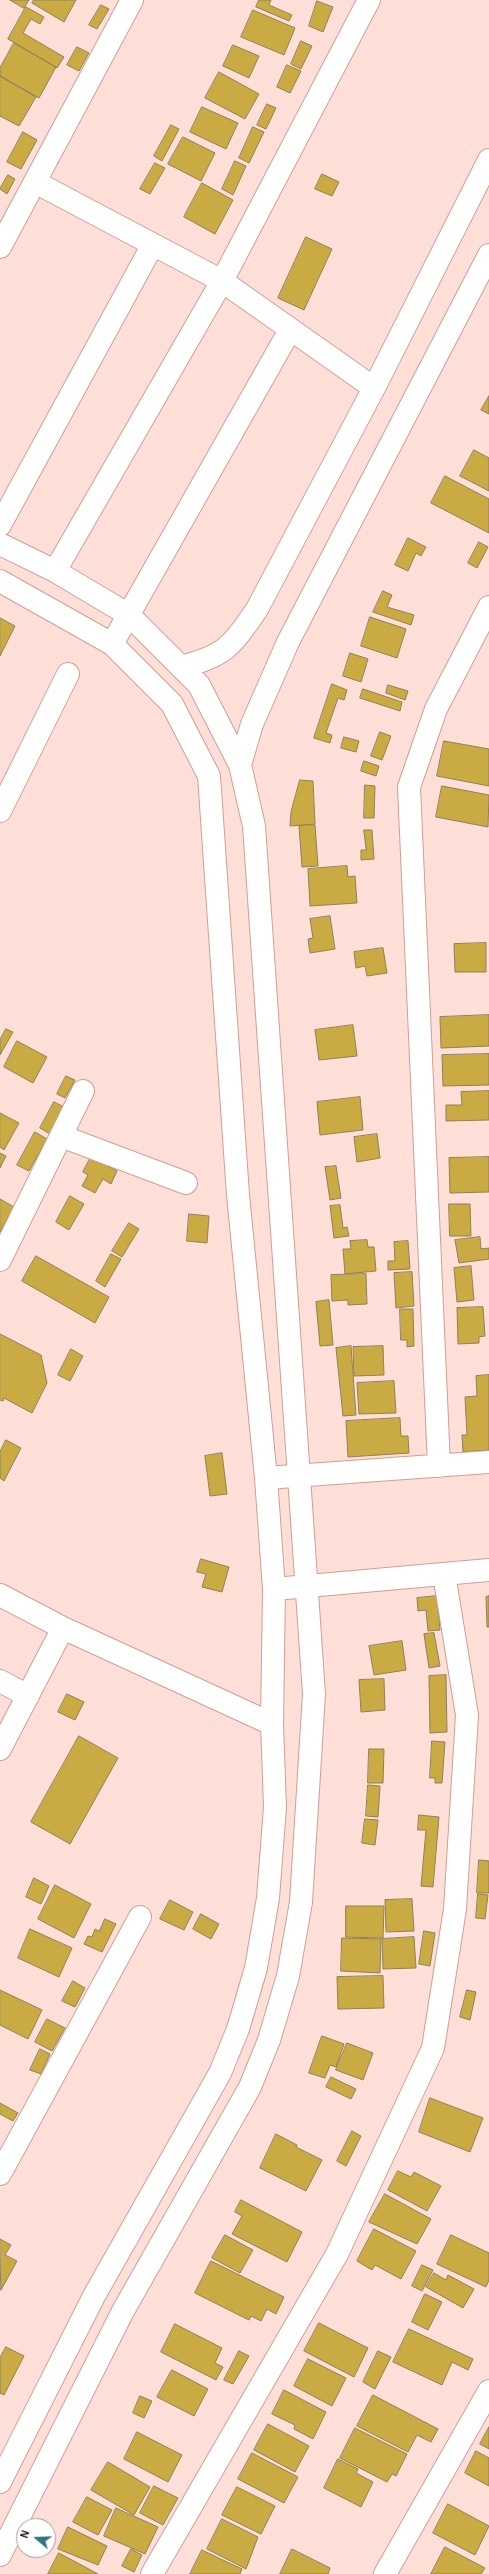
<!DOCTYPE html>
<html>
<head>
<meta charset="utf-8">
<style>
	body { margin:0 }
	#map { position:relative; width:489px; height:2574px; overflow:hidden; background:#ffdfd7; font-family:Karla,sans-serif }
	canvas { display:block }
	.north { position:absolute; left:16px; top:2518px; width:40px; height:40px; box-sizing:border-box; background:#fff; border:1px solid #a49d9c; border-radius:50%; rotate:289deg; font-size:11px; font-weight:700; line-height:16px; text-align:center; color:#1c0b08 }
	.north::after { content:''; display:block; margin:auto; width:14px; height:18px; background:#2f7482; clip-path:polygon(50% 0,100% 100%,50% 72%,0 100%) }
</style>
</head>
<body>
<div id="map">
<canvas width="489" height="2574"></canvas>
<div class="north">N</div>
</div>
<script>
const g = document.querySelector('canvas').getContext('2d');
g.lineJoin = 'round';
function fillPath(path, color) { g.fillStyle = color; g.fill(path, 'evenodd'); }
function strokePath(path, color, width, dash) { g.strokeStyle = color; g.lineWidth = width; g.lineCap = dash ? 'butt' : 'round'; g.setLineDash(dash || []); g.stroke(path); }
const building = new Path2D(`
	M10,0H29L24,8Z
	M34,0H76L64,22L32,3Z
	M259,0H271L269,5L292,15L289,21L256,7Z
	M317,1L333,7L323,32L309,26Z
	M101,5L109,9L97,29L89,25Z
	M26,7L44,17L40,24L31,19L23,33L64,57L57,68L8,39Z
	M253,10L295,28L284,55L241,37Z
	M301,41L312,46L301,69L291,64Z
	M14,43L56,67L39,98L0,76V68Z
	M233,45L259,56L249,78L223,66Z
	M77,47L89,53L79,71L67,65Z
	M287,65L301,71L290,93L277,87Z
	M219,72L259,94L245,119L205,98Z
	M0,76L36,97L19,126L0,116Z
	M267,104L276,108L266,129L257,125Z
	M202,107L238,123L226,149L190,132Z
	M171,125L179,129L162,161L154,156Z
	M253,127L264,132L249,163L239,158Z
	M23,132L37,140L21,169L7,162Z
	M183,137L215,153L201,181L168,164Z
	M235,161L246,166L233,195L222,189Z
	M155,163L165,168L150,194L140,189Z
	M322,174L339,182L332,196L315,189Z
	M8,175L15,179L7,194L0,189Z
	M202,183L233,200L215,234L184,217Z
	M306,237L332,249L304,310L278,298Z
	M489,396V414L481,410Z
	M474,450L489,458V491L460,476Z
	M445,476L489,499V533L431,503Z
	M408,538L426,547L421,556L416,553L408,571L395,565Z
	M479,542L488,547L477,568L468,563Z
	M383,591L392,595L387,607L414,615L411,625L373,612Z
	M370,617L406,629L397,658L361,646Z
	M0,618L15,626L0,656Z
	M350,653L368,659L361,682L343,676Z
	M332,684L347,690L344,700L338,698L326,733L332,735L330,743L314,738Z
	M388,685L408,691L405,700L386,693Z
	M363,689L402,702L400,711L360,698Z
	M380,732L391,736L382,760L371,756Z
	M344,737L359,741L356,752L341,748Z
	M444,741L489,749V786L437,776Z
	M364,761L379,766L376,776L361,771Z
	M300,780L313,781L315,824L290,826L291,812Z
	M365,785L375,786L374,818H364Z
	M442,786L489,795L488,827L436,817Z
	M315,825L318,866L302,867L299,826Z
	M364,830H372L374,859L361,860V850H366Z
	M347,866L348,877L355,876L357,903L310,906L308,869Z
	M330,916L335,949L310,953L308,939L313,938L310,919Z
	M486,943V972H455L454,944Z
	M383,948L387,973L367,976L365,966L356,968L354,952Z
	M489,1015V1046L441,1048L440,1017Z
	M353,1025L357,1056L319,1060L315,1030Z
	M6,1029L13,1032L0,1055V1040Z
	M17,1041L47,1057L33,1083L4,1067Z
	M489,1054V1085L443,1086L442,1055Z
	M66,1076L75,1080L65,1098L57,1094Z
	M489,1091V1120L446,1121V1105H462L461,1092Z
	M360,1097L363,1130L320,1135L317,1102Z
	M54,1102L64,1107L50,1134L40,1128Z
	M0,1113L19,1123L4,1150L0,1147Z
	M35,1132L47,1139L29,1171L17,1165Z
	M377,1134L380,1158L357,1162L354,1137Z
	M0,1153L6,1156L0,1168Z
	M91,1157L117,1171L111,1184L103,1179L95,1193L82,1186L88,1175L83,1172Z
	M489,1157V1192L450,1193L449,1158Z
	M336,1166L341,1198L330,1200L325,1167Z
	M70,1196L84,1204L69,1230L56,1222Z
	M0,1199L14,1207L0,1232Z
	M449,1204H470L471,1236H450Z
	M340,1205L343,1228L347,1227L349,1236L334,1238L330,1206Z
	M189,1214L209,1216L207,1243L187,1241Z
	M129,1223L139,1229L122,1257L112,1251Z
	M480,1237L481,1249L489,1248V1259L459,1263L455,1240Z
	M367,1240L368,1247H374L376,1271L345,1274L343,1249H351L350,1241Z
	M408,1241L410,1269L388,1270V1261H395L394,1242Z
	M111,1254L121,1259L105,1287L96,1281Z
	M36,1256L109,1297L95,1323L22,1281Z
	M471,1266L474,1300L457,1302L454,1268Z
	M412,1272L414,1306L396,1308L394,1273Z
	M366,1274L367,1304L348,1305V1300L332,1301L331,1275Z
	M329,1300L333,1345L320,1346L316,1302Z
	M483,1307L485,1336L479,1337V1343L458,1344L457,1308Z
	M400,1309H413L414,1346L407,1347V1340H401Z
	M0,1334L41,1355L47,1383L32,1413L4,1398L3,1401L0,1400Z
	M351,1346L356,1415L343,1416L336,1348Z
	M383,1346L384,1375L354,1376L353,1347Z
	M71,1349L83,1356L70,1381L58,1375Z
	M489,1375V1450L463,1452L462,1435H467L465,1397L477,1396L476,1376Z
	M394,1381L396,1413L359,1414L357,1383Z
	M400,1418L401,1436H408L409,1453L348,1457L346,1421Z
	M6,1440L21,1448L4,1481L0,1478V1452Z
	M222,1453L227,1494L210,1496L205,1456Z
	M201,1559L229,1567L222,1592L202,1587L206,1574L197,1572Z
	M437,1596L440,1630L428,1631L426,1610L418,1611L417,1598Z
	M489,1596V1627H487L486,1597Z
	M434,1633L440,1666L429,1668L424,1634Z
	M402,1641L406,1670L374,1675L369,1646Z
	M446,1675L447,1732L430,1733L429,1676Z
	M384,1679L385,1710L361,1712L359,1680Z
	M67,1694L84,1702L75,1720L58,1712Z
	M79,1736L118,1758L70,1844L31,1822Z
	M432,1741L445,1742L442,1783H435V1778H430Z
	M369,1749H384L383,1783H368Z
	M368,1785L380,1786L378,1817L366,1816Z
	M419,1815L439,1817L433,1887L421,1886L426,1830H418Z
	M365,1819L378,1820L375,1845L362,1843Z
	M479,1860L489,1861V1893H477Z
	M34,1878L49,1886L41,1904L26,1897Z
	M55,1885L91,1904L74,1938L38,1919Z
	M478,1894L488,1895L485,1919L476,1918Z
	M412,1899L414,1931L386,1932L385,1900Z
	M170,1900L193,1912L184,1930L160,1919Z
	M346,1906H384L383,1938L346,1937Z
	M201,1914L219,1924L211,1939L193,1929Z
	M105,1919L116,1924L102,1952L84,1944L88,1936L92,1937L95,1929L99,1931Z
	M30,1929L72,1948L59,1977L18,1958Z
	M424,1931L435,1933L430,1966L419,1964Z
	M414,1937L416,1968L383,1969L382,1939Z
	M342,1938L381,1939L380,1973L341,1971Z
	M383,1976L384,2008L338,2009L337,1977Z
	M73,1981L85,1988L75,2007L62,2001Z
	M0,1990L42,2010L28,2039L0,2025Z
	M467,1990L476,1992L470,2020L460,2017Z
	M47,2019L65,2028L52,2051L35,2042Z
	M322,2036L344,2044L336,2067L330,2065L325,2078L309,2073Z
	M347,2043L373,2053L363,2080L336,2070Z
	M40,2049L50,2054L41,2074L30,2070Z
	M331,2077L356,2089L351,2099L326,2087Z
	M430,2098L483,2118L470,2152L419,2132Z
	M0,2103L18,2113L13,2121L0,2114Z
	M352,2131L361,2136L346,2166L337,2161Z
	M276,2134L297,2145L296,2147L322,2160L306,2191L260,2168Z
	M398,2171L411,2177L414,2172L441,2186L427,2211L388,2190Z
	M385,2194L431,2219L417,2244L369,2222Z
	M241,2200L302,2232L287,2262L232,2234L242,2216L235,2212Z
	M374,2229L416,2251L401,2279L375,2265L372,2270L357,2261Z
	M225,2235L253,2250L240,2273L212,2258Z
	M451,2235L489,2253V2280L486,2287L437,2264Z
	M0,2239L11,2245L5,2255L17,2261L1,2290Z
	M211,2261L284,2297L276,2314L267,2309L261,2321L251,2316L249,2320L195,2293Z
	M422,2265L433,2270L422,2291L412,2286Z
	M434,2273L446,2280L448,2275L474,2289L463,2308L426,2287Z
	M425,2294L442,2302L428,2330L412,2322Z
	M319,2323L368,2348L354,2377L304,2351Z
	M175,2324L222,2348L215,2363L223,2367L216,2380L161,2352Z
	M409,2329L473,2359L468,2370L452,2362L442,2385L393,2362Z
	M6,2347L24,2356L4,2395L0,2393V2358Z
	M239,2351L249,2356L233,2384L224,2380Z
	M378,2351L391,2357L375,2389L363,2382Z
	M308,2359L346,2378L332,2406L294,2386Z
	M172,2370L208,2389L194,2416L157,2397Z
	M284,2390L326,2412L313,2439L294,2429L295,2425L272,2414Z
	M373,2395L438,2429L431,2442L417,2435L408,2452L357,2426Z
	M140,2396L152,2401L144,2418L133,2413Z
	M268,2424L309,2446L295,2472L254,2450Z
	M489,2427V2449L480,2444Z
	M355,2428L407,2454L396,2476L392,2474L387,2482L340,2458Z
	M137,2432L182,2455L168,2482L124,2459Z
	M476,2451L489,2458V2486L465,2473Z
	M252,2453L298,2477L284,2503L238,2479Z
	M338,2459L358,2469L356,2473L373,2482L361,2507L324,2488Z
	M108,2462L150,2487L134,2515L91,2490Z
	M154,2486L178,2498L163,2525L140,2513Z
	M237,2487L275,2506L261,2534L222,2515Z
	M87,2497L112,2510L98,2535L73,2522Z
	M448,2504L489,2526L475,2555L433,2533Z
	M116,2508L158,2527L145,2554L104,2536Z
	M222,2519L258,2537L246,2569L207,2549Z
	M68,2527L107,2546L98,2565L58,2549Z
	M445,2547L485,2568L481,2574H431Z
	M131,2549L142,2555L134,2572L122,2566Z
	M292,2549L330,2568L328,2574H280Z
	M202,2550L242,2569L240,2574H190Z
	M59,2553L98,2574H48Z`);
const minor = new Path2D(`
	M35,182L222,281L374,388
	M0,247L132,0
	M0,525L152,246
	M0,544L55,571L129,615L199,685L240,765L254,826L314,1694L301,1902L288,1976L269,2040L250,2087L123,2311L0,2555
	M55,571L222,281L369,0
	M0,581L112,644L172,704L209,776L238,1195L266,1478L274,1589L272,1724L275,1807L268,1898L256,1968L238,2029L220,2073L94,2296L0,2482
	M112,644L290,330
	M181,667C226,655 231,647 257,609L374,388L489,160
	M240,765L252,724L288,642L489,255
	M0,811L68,674
	M61,1136L186,1183
	M0,1260L83,1091
	M439,1466L409,787L436,709L489,607
	M266,1478L489,1462
	M274,1589L489,1570
	M0,1595L63,1628L272,1724
	M0,1681L28,1696
	M0,1749L63,1628
	M0,2174L140,1917
	M152,2574L337,2254L433,2048L455,1909L467,1715L444,1574
	M385,2574L489,2391`);
fillPath(building, '#c9aa43');
strokePath(building, '#8f8157', 1);
strokePath(minor, '#d19f94', 24);
strokePath(minor, '#fff', 22);
</script>
</body>
</html>
